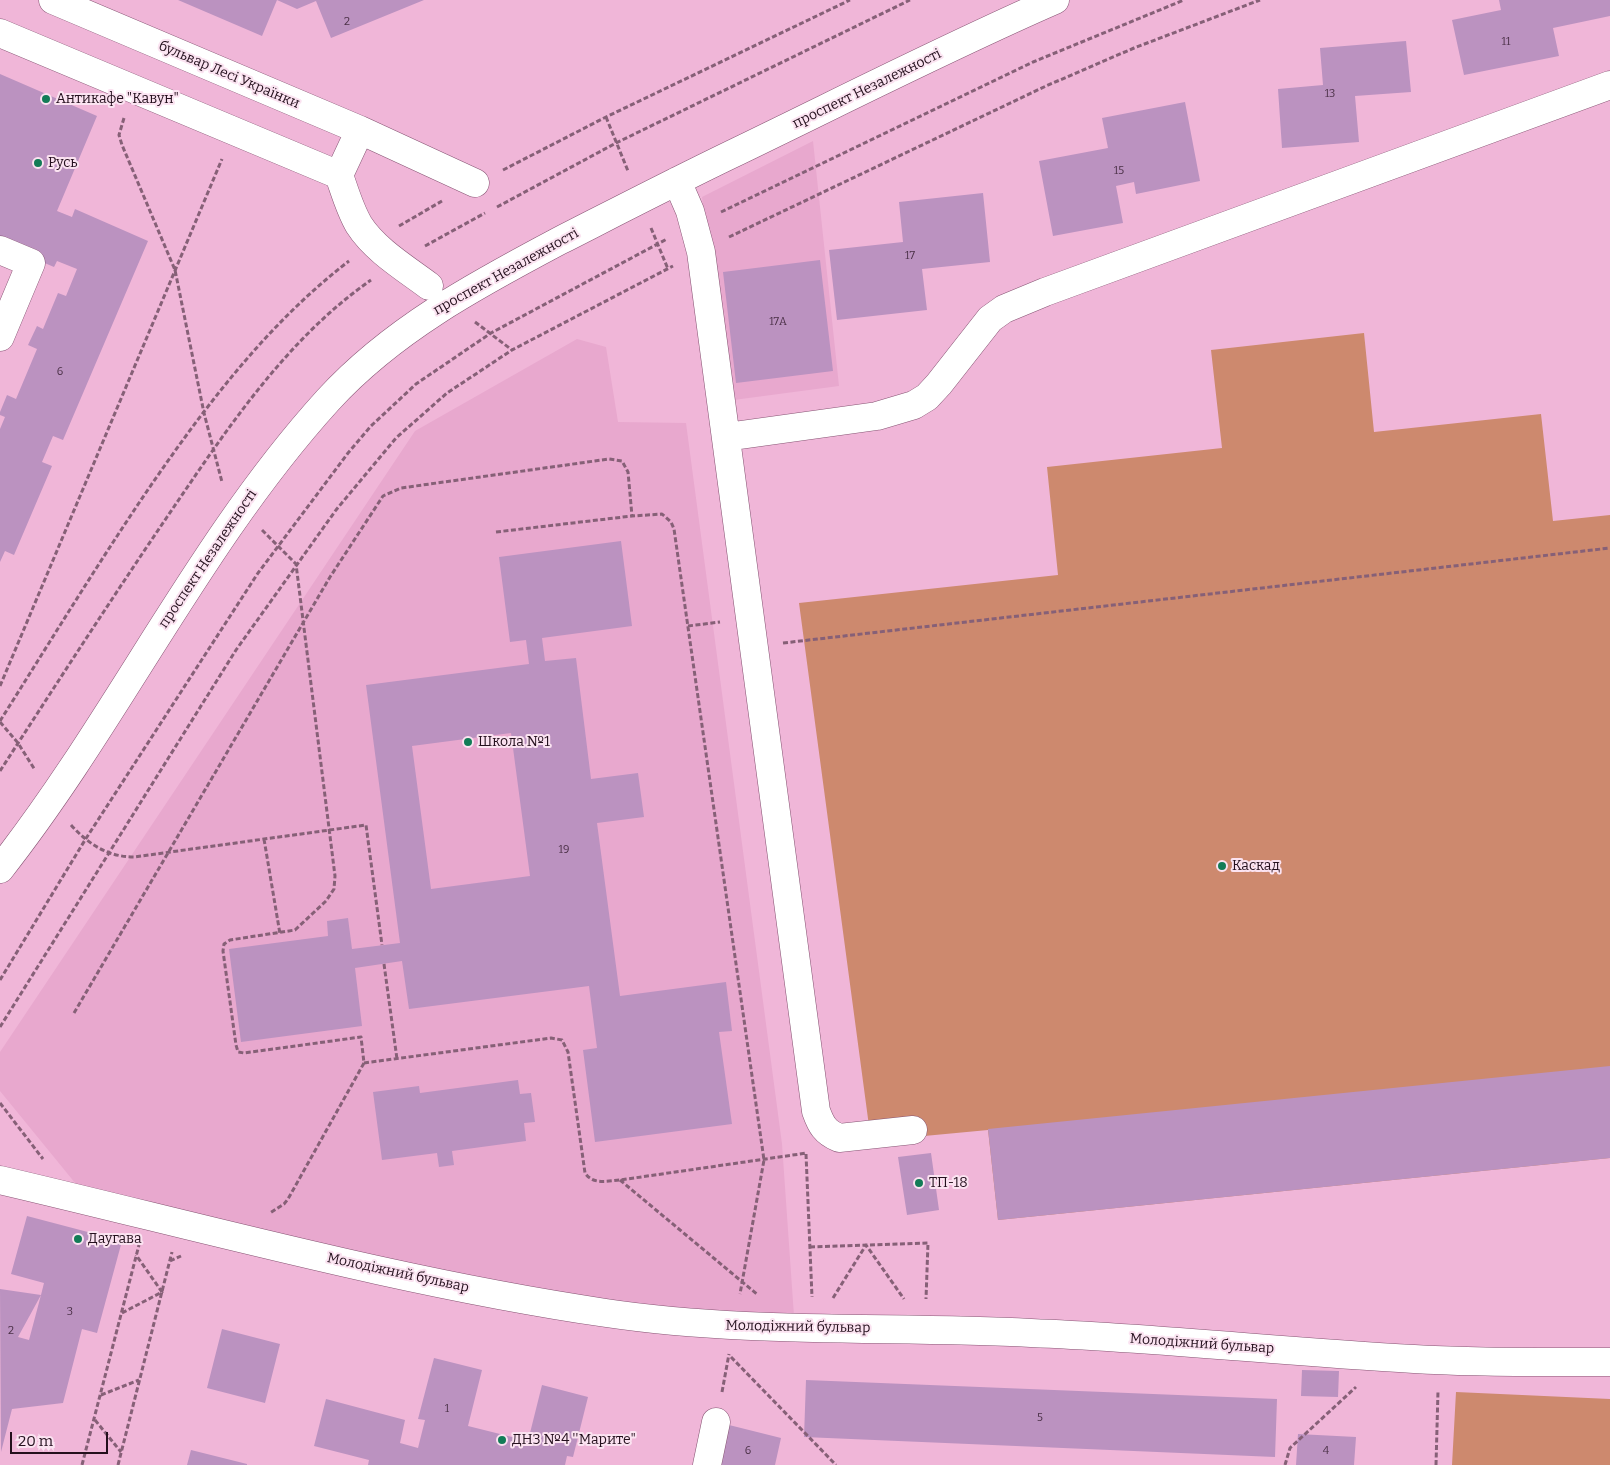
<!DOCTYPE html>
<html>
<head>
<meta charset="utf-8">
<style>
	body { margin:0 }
	#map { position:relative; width:1610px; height:1465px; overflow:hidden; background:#f0b6d8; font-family:Bitter,serif }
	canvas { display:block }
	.scale { position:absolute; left:10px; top:1432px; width:98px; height:22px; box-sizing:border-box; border:2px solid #24101d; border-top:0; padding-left:6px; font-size:15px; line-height:18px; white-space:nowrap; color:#24101d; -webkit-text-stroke:4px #fbe3f1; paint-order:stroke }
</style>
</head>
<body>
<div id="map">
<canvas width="1610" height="1465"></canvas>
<div class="scale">20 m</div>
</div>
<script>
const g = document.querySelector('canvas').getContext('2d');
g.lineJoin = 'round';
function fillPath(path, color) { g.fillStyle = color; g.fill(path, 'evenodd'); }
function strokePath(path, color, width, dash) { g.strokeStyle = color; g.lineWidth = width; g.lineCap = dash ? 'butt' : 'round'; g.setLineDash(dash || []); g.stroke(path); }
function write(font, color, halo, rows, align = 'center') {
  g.font = font + ' Bitter,serif'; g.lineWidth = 4; g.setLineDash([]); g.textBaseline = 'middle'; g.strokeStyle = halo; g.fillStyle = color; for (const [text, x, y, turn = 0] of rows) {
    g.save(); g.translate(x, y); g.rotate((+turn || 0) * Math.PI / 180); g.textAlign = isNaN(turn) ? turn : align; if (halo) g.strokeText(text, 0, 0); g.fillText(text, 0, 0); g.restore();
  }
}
const built = new Path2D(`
	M813,141L839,386L726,401L702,197Z
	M577,339L606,347L618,422L686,423L782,1144L794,1316L730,1319L524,1292L80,1189L0,1091V1052L415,431Z`);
const green = new Path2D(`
	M1364,333L1374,432L1541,414L1553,521L1610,515V1158L998,1220L988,1130L871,1141L799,603L1058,575L1047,467L1222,448L1211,350Z
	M1456,1392L1610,1399V1465H1452Z`);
const building = new Path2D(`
	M178,0H424L331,38L316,1L297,9L277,0L262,36Z
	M1499,0H1610V16L1553,28L1559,56L1464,75L1452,20L1501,10Z
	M1406,41L1411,92L1355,96L1359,142L1282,148L1278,89L1323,85L1320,48Z
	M0,74L97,116L57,211L72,217L75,209L148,241L63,440L53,436L42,462L52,466L14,555L5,551L0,562V429L5,417L0,415V412L7,395L16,399L37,349L28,345L37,326L43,329L58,293L66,296L77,269L57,261L54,267L0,244Z
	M1185,102L1200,181L1136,194L1134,182L1116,186L1123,223L1053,236L1039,161L1108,148L1102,118Z
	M983,193L990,262L922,269L927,310L837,320L829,250L903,242L899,202Z
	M820,260L833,371L736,383L723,272Z
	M621,541L632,626L542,638L545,661L576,658L591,779L638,773L644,817L597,823L620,996L726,982L732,1031L719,1032L732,1124L595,1142L583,1050L597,1048L589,986L409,1009L402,961L355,968L362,1026L241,1042L229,949L328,936L327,921L348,918L352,949L400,943L366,685L529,664L526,640L510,642L499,557ZM511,733L530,876L431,889L412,746Z
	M1610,1066V1158L998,1220L988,1129Z
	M518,1080L520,1094L531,1093L535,1122L524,1123L526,1141L452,1151L454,1165L439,1167L437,1153L382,1160L373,1092L419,1086L420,1093Z
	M931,1153L939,1210L907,1215L898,1157Z
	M27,1216L122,1241L97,1333L82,1329L63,1403L12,1409L1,1452L0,1289L41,1295L44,1283L11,1274ZM41,1295L29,1340L18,1337Z
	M222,1329L280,1344L265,1403L207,1388Z
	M434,1358L482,1370L468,1426L528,1441L542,1385L588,1397L573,1457L567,1456L565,1465H368L369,1460L314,1446L326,1399L405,1420L400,1443L418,1448L425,1420L418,1419Z
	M1302,1370L1339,1371L1338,1397L1301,1396Z
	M806,1380L1277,1399L1275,1457L804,1437Z
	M725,1424L781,1438L775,1465H716Z
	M1298,1434L1356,1437L1354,1465H1296Z
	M191,1450L247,1464V1465H187Z`);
const path = new Path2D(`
	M606,117L628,171
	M124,118L119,135L122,145L175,270L204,413L222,482
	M503,170L606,117L850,0
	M497,207L616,143L910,0
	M721,212L1033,62L1184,0
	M399,226L442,201
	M651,228L668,269
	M729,237L1046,86L1134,48L1260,0
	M425,246L485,213
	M475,322L512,350
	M262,530L296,564L335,876L334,889L326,901L295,930L230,940L224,944L223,951L236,1045L238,1052L244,1053L361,1037L364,1063L288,1199L284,1204L270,1213
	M496,532L632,516
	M688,626L720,622
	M783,643L1610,548
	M0,686L222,159
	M0,721C48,645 95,568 145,494C203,409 267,324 349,261
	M0,722L18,743L35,770
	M0,771C55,686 110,601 167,517C225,432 285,340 371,280
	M71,825C88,844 108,857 134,857L366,825L382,945
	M264,839L280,934
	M384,964L397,1059
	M0,980L85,840L258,573L348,453L371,426L416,384L491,333L667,239
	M74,1013L330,577L383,496L401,488L609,459L622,461L628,472L632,516L662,514L671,522L674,529L764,1160L740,1294
	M0,1027L236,650L336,510L396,438L447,393L512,350L673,266
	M364,1063L551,1038L562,1040L568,1052L585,1173C593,1185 607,1181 620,1180L807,1153
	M0,1103L43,1159
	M806,1154L812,1297
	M620,1180L758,1295
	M810,1247L928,1243L926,1299
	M170,1261L181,1256
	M833,1298L866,1245L904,1299
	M122,1313L162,1292L136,1255
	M731,1357L836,1465
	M722,1392L729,1354
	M101,1395L139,1380
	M95,1420L121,1452
	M82,1465L139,1245
	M118,1465L172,1252
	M1285,1465L1290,1448L1356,1387
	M1436,1465L1438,1391`);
const minor = new Path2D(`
	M53,0L360,130L339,175C345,192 350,210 359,225C375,250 405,268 429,286
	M0,33L339,175
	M360,130L475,183
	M677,181L690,211L701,252L816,1111C821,1125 825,1132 839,1138L913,1130
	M0,250L31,263L0,337
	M726,437L877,416L914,405L927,397L939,384L990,319L1004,309L1045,292L1610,85
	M0,869C118,719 199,542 328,400C392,330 476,285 559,241C616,212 672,183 730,155C838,103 945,48 1055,0
	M0,1180C201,1227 402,1283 606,1313C747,1334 889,1326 1031,1333C1159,1338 1286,1352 1414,1359C1479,1363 1545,1362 1610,1362
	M707,1465L716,1422`);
const markers = [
	[46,99,5,"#137c57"],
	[38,163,5,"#137c57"],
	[468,742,5,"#137c57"],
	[1222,866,5,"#137c57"],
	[919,1183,5,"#137c57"],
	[78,1239,5,"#137c57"],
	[502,1440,5,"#137c57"]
];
const numberNames = [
	["2",347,22],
	["11",1506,42],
	["13",1330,94],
	["15",1119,171],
	["17",910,256],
	["17А",778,322],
	["6",60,372],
	["19",564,850],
	["3",70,1312],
	["2",11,1331],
	["1",447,1409],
	["5",1040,1418],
	["6",748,1451],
	["4",1326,1451]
];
const streetNames = [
	["бульвар Лесі Українки",229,75,23],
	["проспект Незалежності",867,89,-26],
	["проспект Незалежності",506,272,-29],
	["проспект Незалежності",208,559,-56],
	["Молодіжний бульвар",398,1273,12],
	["Молодіжний бульвар",798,1327,1],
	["Молодіжний бульвар",1202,1344,4]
];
const poiNames = [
	["Антикафе \"Кавун\"",56,99],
	["Русь",48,163],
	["Школа №1",478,742],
	["Каскад",1232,866],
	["ТП-18",929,1183],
	["Даугава",88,1239],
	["ДНЗ №4 ''Марите\"",512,1440]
];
fillPath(built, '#e8a8ce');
fillPath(green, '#cd896e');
fillPath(building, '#bb92c0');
strokePath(minor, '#865473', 29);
strokePath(path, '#866077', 3, [5, 2.5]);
strokePath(minor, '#fff', 28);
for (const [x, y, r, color] of markers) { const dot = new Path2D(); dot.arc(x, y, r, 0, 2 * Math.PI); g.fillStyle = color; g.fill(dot); strokePath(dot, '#fbe3f1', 2); }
write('11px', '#4a3046', null, numberNames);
write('14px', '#24101d', '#fbe3f1', streetNames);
write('14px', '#24101d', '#fbe3f1', poiNames, 'left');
</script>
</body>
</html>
